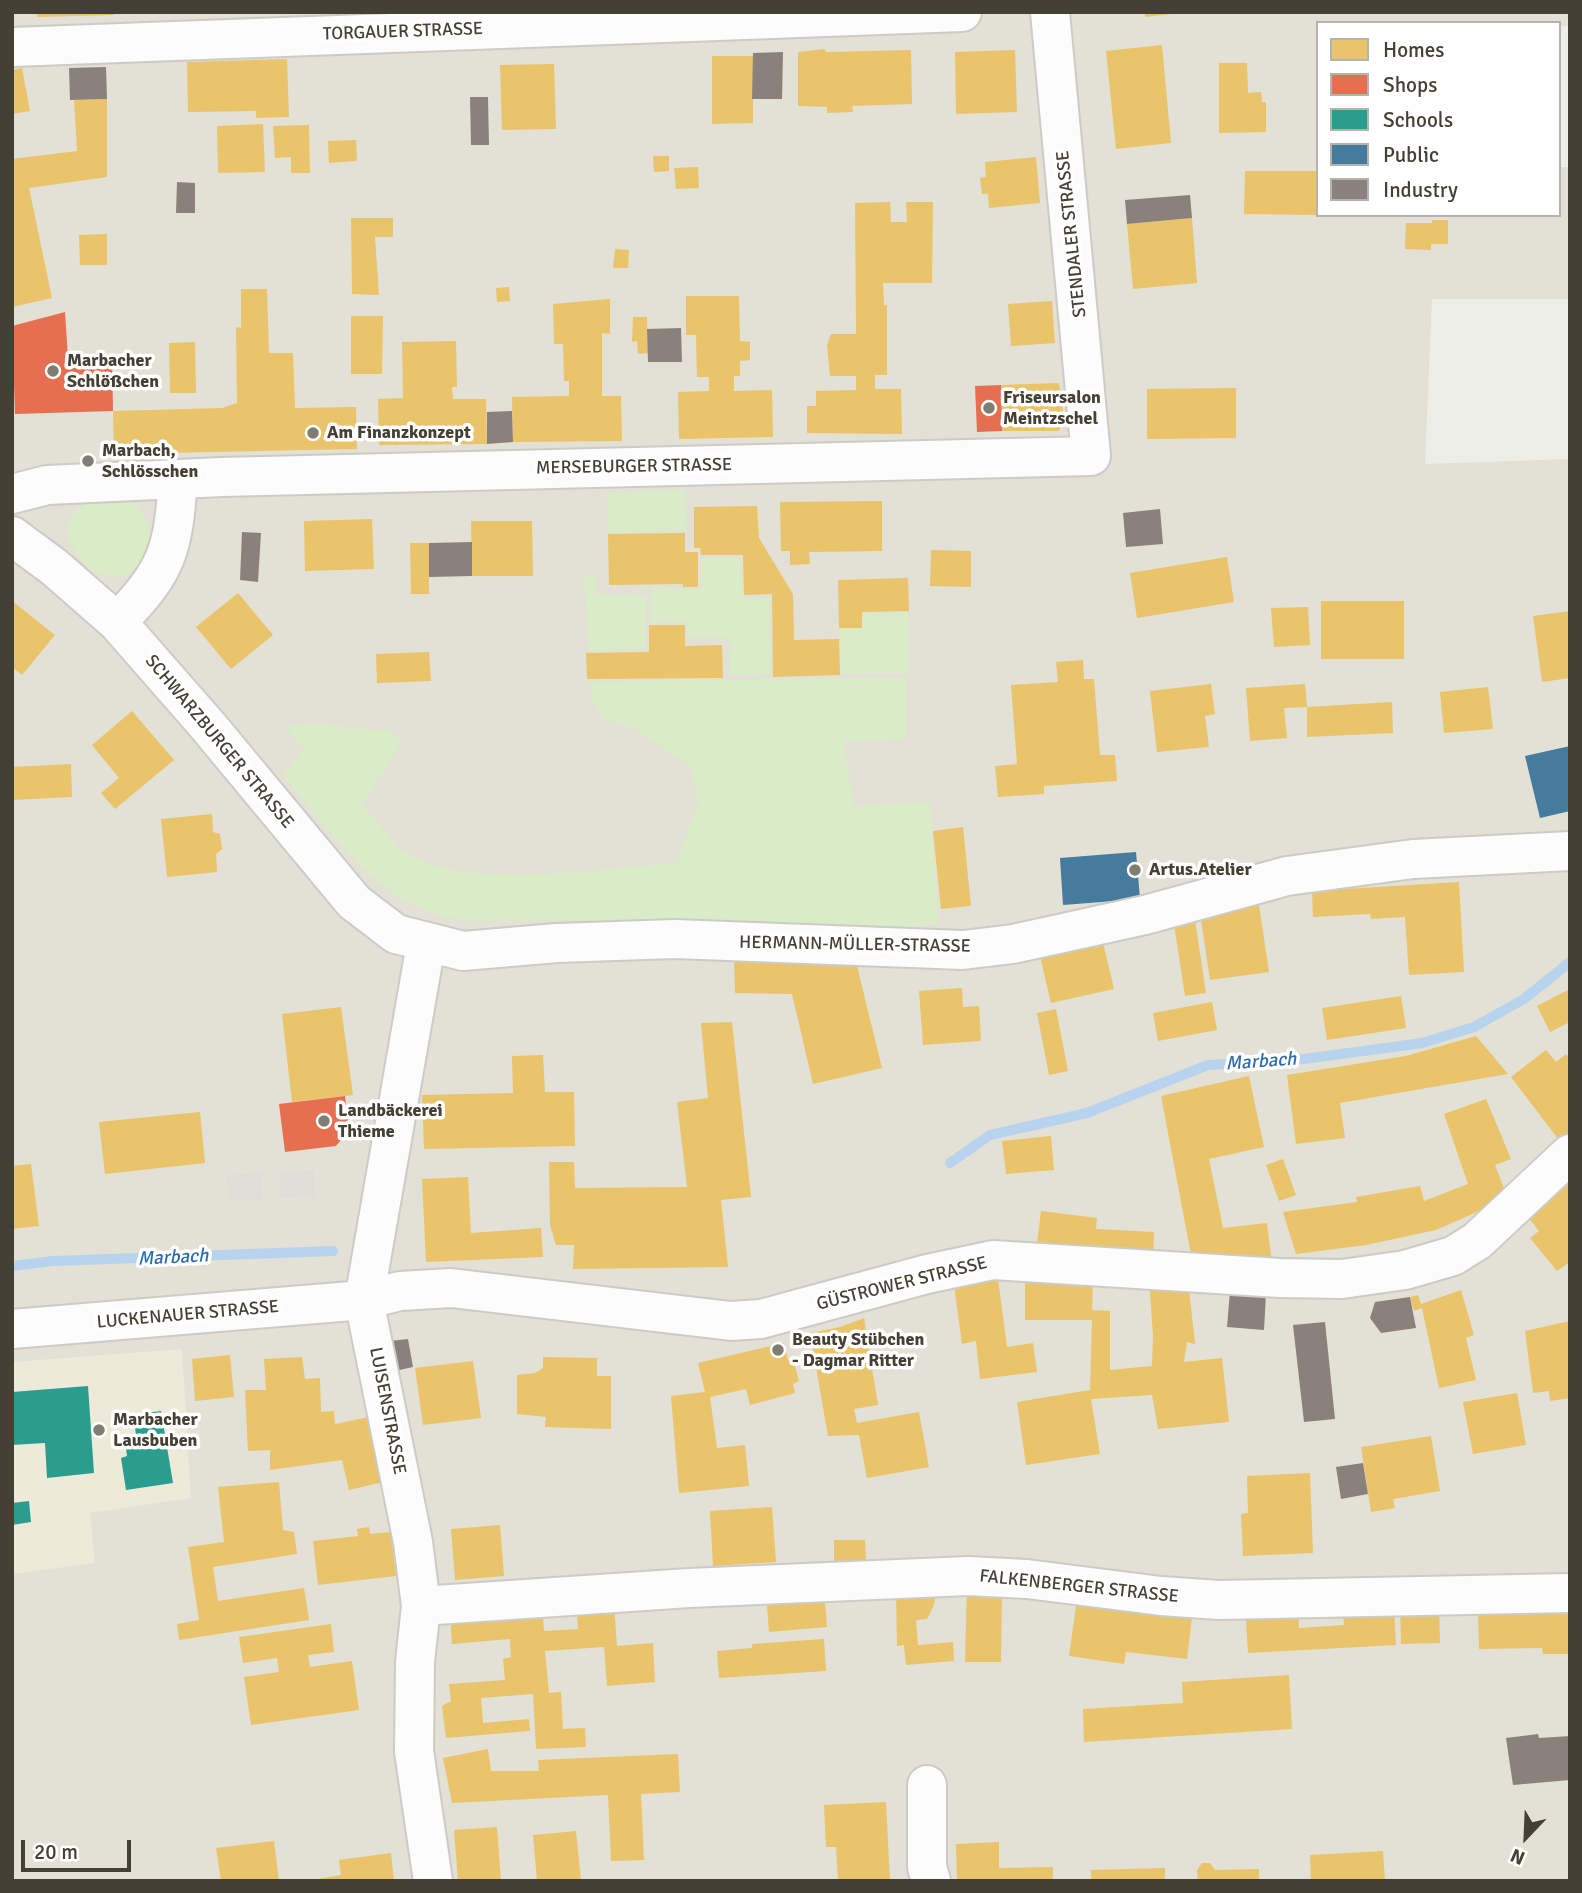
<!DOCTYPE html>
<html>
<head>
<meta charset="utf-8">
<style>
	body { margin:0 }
	#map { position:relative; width:1582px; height:1893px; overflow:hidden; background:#eeeee8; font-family:Signika,sans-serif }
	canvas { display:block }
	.frame { position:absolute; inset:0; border:14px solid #454034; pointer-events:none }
	.legend { position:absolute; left:1316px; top:21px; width:245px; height:196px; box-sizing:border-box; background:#fff; border:2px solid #b5b3ae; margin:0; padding:9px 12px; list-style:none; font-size:21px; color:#454034 }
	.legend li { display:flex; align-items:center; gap:14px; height:35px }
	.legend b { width:35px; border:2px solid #b5b3ae }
	.north { position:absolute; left:1491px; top:1802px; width:70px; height:70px; -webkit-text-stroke:5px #fff; paint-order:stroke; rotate:203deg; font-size:19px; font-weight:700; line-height:28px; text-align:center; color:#454034 }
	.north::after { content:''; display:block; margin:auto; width:24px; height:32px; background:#454034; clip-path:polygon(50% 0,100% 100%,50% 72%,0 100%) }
	.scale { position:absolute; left:21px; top:1840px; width:110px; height:32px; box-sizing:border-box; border:4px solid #454034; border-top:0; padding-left:9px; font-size:21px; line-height:24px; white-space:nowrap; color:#454034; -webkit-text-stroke:5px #fff; paint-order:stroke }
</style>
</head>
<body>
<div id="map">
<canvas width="1582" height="1893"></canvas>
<div class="frame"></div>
<ul class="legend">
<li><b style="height:19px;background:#e9c46a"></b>Homes</li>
<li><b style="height:19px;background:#e76f51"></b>Shops</li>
<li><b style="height:19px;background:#2a9d8f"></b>Schools</li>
<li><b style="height:19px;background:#457b9d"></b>Public</li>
<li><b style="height:19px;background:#8a817c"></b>Industry</li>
</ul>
<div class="north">N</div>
<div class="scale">20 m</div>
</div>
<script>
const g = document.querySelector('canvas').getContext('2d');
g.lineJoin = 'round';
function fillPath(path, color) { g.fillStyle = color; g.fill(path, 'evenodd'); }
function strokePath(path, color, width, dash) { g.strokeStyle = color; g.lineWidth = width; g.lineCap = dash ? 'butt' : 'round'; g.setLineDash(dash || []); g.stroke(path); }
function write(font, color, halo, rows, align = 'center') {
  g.font = font + ' Signika,sans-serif'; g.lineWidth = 7; g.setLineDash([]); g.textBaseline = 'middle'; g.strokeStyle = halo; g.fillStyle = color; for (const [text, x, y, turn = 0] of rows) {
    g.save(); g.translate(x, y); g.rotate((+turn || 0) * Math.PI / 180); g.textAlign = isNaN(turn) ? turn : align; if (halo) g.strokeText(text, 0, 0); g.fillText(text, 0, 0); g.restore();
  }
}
const residential = new Path2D(`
	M12,12H1570V26H1559V23H1318V215H1559V167H1570V299H1432L1425,464L1570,459V1881H12Z`);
const education = new Path2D(`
	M182,1349L191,1498L90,1513L95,1563L12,1574V1362Z`);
const green = new Path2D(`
	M685,490L687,531L608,533L607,493Z
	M121,497C141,504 153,521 148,542C122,640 0,500 121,497Z
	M703,558H740L743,598H769L771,674L730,675L729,638L688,637L687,622H651V587L701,589Z
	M584,575H595L596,595H646V649L589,650Z
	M908,612V673L841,674L840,629L863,628V613Z
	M906,677V739L843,741L854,806L930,802L939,922C884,936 830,923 775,922C671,920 568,920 464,921C373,905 340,840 282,776L304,749L285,727C324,718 352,731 390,731L402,743L362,804C374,817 395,847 409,855C472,890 606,869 677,862L698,802L691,767L633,728L601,718L591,697L590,682Z`);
const parking = new Path2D(`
	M314,1170L315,1197L281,1198L280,1172Z
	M261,1173L262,1200L228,1201L227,1175Z`);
const homes = new Path2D(`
	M37,12H114V15L37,17Z
	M1145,12H1170V14L1145,17Z
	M1162,45L1171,143L1116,149L1106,51Z
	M824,49L827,52L911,50L912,104L852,106L853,112L827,113V107L798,106V52Z
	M1015,50L1017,112L956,114L955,52Z
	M712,56H753V123L712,124Z
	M287,59L289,117L256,118V111L188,112L187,62Z
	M1219,63H1247L1248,93L1261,92L1262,102H1266V132L1219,133Z
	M554,64L556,129L502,130L500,65Z
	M22,68L30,111L12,114V70Z
	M107,99V177L29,188L52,298L12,307V159L77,151L74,100Z
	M263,124L265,172L218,173L217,126Z
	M309,125L310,173H291V157L275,158L273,126Z
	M356,140L357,161L329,163L328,141Z
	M653,156H669V171L654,172Z
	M1036,157L1040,203L989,208L988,194H982L980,178L986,177L985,162Z
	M698,167L699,188L676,189L674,168Z
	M1245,171H1318V215L1244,214Z
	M890,202L891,222H907L906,202H933L932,283H883L884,305H887V375H875V389H901L902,434L807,433V406H816V391L856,390V376H830L827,345L831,334H856L855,203Z
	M351,218H393V237H375L379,295L352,294Z
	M1192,218L1197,283L1133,289L1127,224Z
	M1432,220H1448V244H1431V250L1405,249L1406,223H1432Z
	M107,234V265H80L79,235Z
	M615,249L629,250L628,268H613Z
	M509,287L510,301L497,302L496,288Z
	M241,289H267L269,353H293L295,408L356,407L357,449L114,454L113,411L222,408L237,403L236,327L241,328Z
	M686,296H739L740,341L750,342V360L740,361V376H734V391L772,390L773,437L679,439L678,392L709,391V377H697L696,335H686Z
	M610,299V334L602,333V396H621L622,441L513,442L512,397L569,396V381H564L563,344H554L553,304Z
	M1052,301L1055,343L1011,346L1008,304Z
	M351,316H383L382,374H351Z
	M633,317H647L648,353L638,354L637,341L632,342Z
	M456,341L457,387H452L453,399H486L487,444L379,445L378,399L403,398L402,342Z
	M195,342L196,393H170L169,343Z
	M1059,383L1064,419L1059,431H1002L1001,385Z
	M1236,388V438L1147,439V389Z
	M882,501V551L809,552L810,564L790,565V551H781L780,502Z
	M757,506L759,538L793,594L794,640L839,639L840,675L773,677L772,594L744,595L743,555H701L700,548H694V507Z
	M372,519L374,569L305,571L304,521Z
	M471,521H532L533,576H472Z
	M685,533V552H698V587H683V584L609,585L608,534Z
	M410,543H429V594H411Z
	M931,550L971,551V587L930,586Z
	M1227,557L1234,602L1137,618L1130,573Z
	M908,578L909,611L862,612V628H839L838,580Z
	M238,593L273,635L231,669L196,627Z
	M12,601L55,635L22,675L12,667Z
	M1321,601H1404V659H1321Z
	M1308,607L1310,645L1274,647L1271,608Z
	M1570,611V678L1542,682L1533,616Z
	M649,625H685V646L722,645L723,678L587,679L586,653L649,652Z
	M429,652L431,681L377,683L376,654Z
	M1083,660L1084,679H1094L1100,755H1115L1117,781L1044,786V794L998,797L995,766L1017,764L1011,685L1058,682L1056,662Z
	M1211,684L1215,714L1205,716L1209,747L1157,752L1150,691Z
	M1305,684L1307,707L1392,702L1393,733L1307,737V707L1284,708L1287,738L1250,741L1246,688Z
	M1488,687L1493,729L1444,733L1440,692Z
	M132,711L174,760L115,809L101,793L119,778L92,745Z
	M71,764L72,797L12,800V767Z
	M212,814L213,832L220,834L222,849L216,854L217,872L167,877L161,819Z
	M963,827L971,906L941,909L933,831Z
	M1459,882L1464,972L1409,975L1405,917L1371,919L1370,914L1313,917L1312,891Z
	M1259,905L1269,972L1210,980L1200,913Z
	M1195,920L1206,993L1185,996L1174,924Z
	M1102,938L1114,989L1051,1003L1039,952Z
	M734,960L857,966L882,1068L813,1084L792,994L735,993Z
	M962,988L963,1007L979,1006L981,1041L923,1045L919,991Z
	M1570,989V1022L1550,1032L1537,1006Z
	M1401,996L1406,1028L1327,1040L1322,1008Z
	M1212,1002L1217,1030L1158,1041L1153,1013Z
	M341,1007L353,1095L292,1102L282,1014Z
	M1056,1009L1068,1071L1049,1075L1037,1013Z
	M732,1022L751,1197L721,1200L728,1267L573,1269L574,1245H556L550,1225L549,1162H574L575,1188L687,1187L677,1102L708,1098L701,1023Z
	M1476,1036L1508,1074L1340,1103L1345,1138L1296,1144L1287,1075L1406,1056Z
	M1546,1050L1556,1062L1566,1054L1570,1059V1137L1562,1144L1511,1077Z
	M543,1055L545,1092H574L575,1146L424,1149L422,1095L513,1093L512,1056Z
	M1249,1076L1264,1147L1209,1159L1223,1228L1267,1223L1272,1264L1193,1265L1161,1096Z
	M1486,1099L1511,1159L1495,1165L1505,1191L1479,1211L1436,1230L1366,1245L1296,1254L1283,1212L1357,1202L1356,1197L1420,1186L1424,1201L1468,1184L1444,1114Z
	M200,1112L205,1163L105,1174L99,1122Z
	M1051,1136L1054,1170L1006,1174L1002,1141Z
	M1283,1159L1296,1195L1279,1201L1266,1165Z
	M31,1164L39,1226L12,1229V1166Z
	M468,1177L471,1233L541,1228L543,1257L426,1262L422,1179Z
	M1570,1180V1266L1567,1264L1557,1271L1530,1238L1539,1231L1528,1217Z
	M1041,1211L1097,1218L1096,1229L1154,1232L1153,1259L1036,1252Z
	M1149,1277L1188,1279L1195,1344L1187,1342L1184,1362L1222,1358L1229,1422L1158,1429L1152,1395L1091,1399L1100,1454L1026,1465L1017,1402L1090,1390L1092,1320H1025V1278L1093,1279L1092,1310L1110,1311V1370L1152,1366L1153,1336Z
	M998,1279L1007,1347L1033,1343L1037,1372L980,1379L976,1341L962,1344L954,1285Z
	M1461,1290L1474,1335L1466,1338L1476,1380L1439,1388L1422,1308L1414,1311L1410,1297L1418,1295L1421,1304Z
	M864,1318L878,1405L854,1409L857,1423L919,1412L929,1467L867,1478L859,1435L828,1436L810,1333L840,1327Z
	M1570,1321V1398L1550,1401L1549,1391L1533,1393L1525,1331Z
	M784,1343L788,1360L793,1359L799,1381L793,1384L795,1393L750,1405L746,1389L710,1397L717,1448L745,1445L749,1486L679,1493L671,1396L705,1392L698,1363Z
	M230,1355L234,1397L195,1401L192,1359Z
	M302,1357L305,1379L320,1378L321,1412L334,1411L335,1424L369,1417L383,1482L349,1490L342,1460L270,1470V1450L248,1451L245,1390H266L264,1359Z
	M543,1357L597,1358V1376H611V1429L545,1427L546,1417L517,1414V1375L535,1373L543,1368Z
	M473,1361L481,1418L423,1425L415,1368Z
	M1517,1393L1526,1445L1473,1454L1463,1402Z
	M1431,1436L1440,1491L1393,1499L1395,1508L1371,1512L1361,1447Z
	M1310,1473L1313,1553L1243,1556L1241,1514L1248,1513L1247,1476Z
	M279,1482L283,1530L294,1532L297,1554L213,1567L218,1601L304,1588L309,1620L179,1640L177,1624L199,1620L188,1547L224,1542L218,1487Z
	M772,1507L776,1562L713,1566L710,1511Z
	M500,1525L504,1576L455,1580L451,1529Z
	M369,1527L370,1534L391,1532L396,1576L318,1585L313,1541L358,1536L357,1529Z
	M834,1540H865L866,1560L834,1561Z
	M937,1584L934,1605L927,1619L916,1620L918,1645L953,1642L954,1661L906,1665L904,1645L897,1646L896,1591Z
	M967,1584L1002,1585L1001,1662H965Z
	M824,1588L827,1627L769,1632L766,1593Z
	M1112,1600L1193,1609L1187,1659L1126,1652L1124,1664L1069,1656L1076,1606L1111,1610Z
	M1439,1603L1440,1643L1401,1644L1400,1604Z
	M1298,1604L1299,1628L1344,1625L1343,1611L1394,1608L1396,1645L1248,1653L1245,1607Z
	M614,1605L617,1646L653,1643L655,1682L607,1686L604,1647L545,1651L549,1693L561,1692L563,1729L585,1728L586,1747L536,1749L533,1694L481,1698L483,1723L529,1719L530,1731L446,1738L442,1706L451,1701L449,1684L505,1680L503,1659L511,1657L510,1639L452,1644L450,1612L542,1606L544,1631L578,1629L577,1608Z
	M1570,1607V1654H1543L1542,1648L1479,1649L1478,1610Z
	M331,1624L334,1652L308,1655L310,1667L352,1661L359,1710L251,1725L244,1677L279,1672L277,1658L243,1663L239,1637Z
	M824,1639L826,1671L719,1678L717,1651L752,1648V1644Z
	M1289,1675L1292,1729L1084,1742L1083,1709L1183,1703L1182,1682Z
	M488,1749L491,1771H539L538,1760L678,1754L680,1792L641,1794L644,1860L611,1861L608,1795L452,1803L443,1758Z
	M886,1802L890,1881H838L836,1847H826L824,1805Z
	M497,1827L501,1881H458L454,1830Z
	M576,1831L581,1881H537L533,1835Z
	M274,1841L279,1881H221L216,1848Z
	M999,1842V1868L1053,1867V1881H957L956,1844Z
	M1383,1851L1385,1881H1311L1310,1855Z
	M391,1853L394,1881H306L341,1875L339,1860Z
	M1202,1863H1210L1215,1870L1259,1869V1881H1198L1197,1870Z
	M1165,1868V1881H1091V1870Z`);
const shops = new Path2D(`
	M65,312L68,358L112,354L113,411L15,414L12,326Z
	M1001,385L1002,431L977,432L975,386Z
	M345,1096L349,1130L336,1146L285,1152L279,1104Z`);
const schools = new Path2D(`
	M88,1386L94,1473L47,1478L45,1443L12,1445V1392Z
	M161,1411L173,1483L126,1490L121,1458L127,1456L125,1443L137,1441L133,1415Z
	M29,1501L31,1522L12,1525V1503Z`);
const public = new Path2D(`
	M1570,746V811L1540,818L1525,756Z
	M1136,852L1140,899L1063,905L1060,858Z`);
const industry = new Path2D(`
	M783,52L782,99H752L753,53Z
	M106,67L107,99L70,100L69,68Z
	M470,97H488L489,145H471Z
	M177,182L195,183V213H176Z
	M1190,195L1192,218L1127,224L1125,200Z
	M681,328L682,362H648L647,329Z
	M512,411L513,442L487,444V412Z
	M1160,509L1163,544L1126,547L1123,513Z
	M242,532L261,533L258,582L240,580Z
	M472,542V576L429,577V543Z
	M1230,1291L1266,1294L1264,1330L1227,1327Z
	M1410,1297L1416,1328L1381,1333L1370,1318L1375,1302Z
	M1325,1322L1335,1419L1304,1422L1293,1325Z
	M408,1339L413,1367L395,1371L390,1341Z
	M1363,1463L1368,1494L1341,1499L1336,1467Z
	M1538,1734L1539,1738L1570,1736V1780L1513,1785L1506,1738Z`);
const stream = new Path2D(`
	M950,1163L990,1135L1087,1113L1208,1065L1304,1059L1422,1043L1474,1027L1524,999L1570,962
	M12,1266L53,1261L333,1251`);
const minor = new Path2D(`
	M12,47L962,12
	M12,494L47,485L222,477L1091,456L1050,12
	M12,536L54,567L117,622L208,726L354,902L396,934L463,951L557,943L675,939L963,950L1013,944L1145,915L1287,876L1413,859L1570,851
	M117,622C168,570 173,551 178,479
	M426,944L364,1300L413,1542L421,1606L415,1662L414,1751L433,1881
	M12,1329L364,1300L400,1291L451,1288L731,1321L761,1319L927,1274L993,1260L1280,1278L1342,1279L1405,1270L1453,1256L1477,1241L1570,1154
	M421,1606L689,1588L968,1576L1027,1579L1161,1596L1219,1600L1570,1593
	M927,1785V1867L931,1881`);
const markers = [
	[53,371,7,"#807d73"],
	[989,408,7,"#807d73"],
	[313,433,7,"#807d73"],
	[88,461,7,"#807d73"],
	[1135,870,7,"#807d73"],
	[324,1121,7,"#807d73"],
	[778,1350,7,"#807d73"],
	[99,1430,7,"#807d73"]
];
const streetNames = [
	["TORGAUER STRASSE",403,32,-2],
	["STENDALER STRASSE",1072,234,-96],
	["MERSEBURGER STRASSE",634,467,-1],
	["SCHWARZBURGER STRASSE",219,742,50],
	["HERMANN-MÜLLER-STRASSE",855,945,1],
	["GÜSTROWER STRASSE",902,1284,-14],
	["LUCKENAUER STRASSE",188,1315,-5],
	["LUISENSTRASSE",387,1411,79],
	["FALKENBERGER STRASSE",1079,1587,6]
];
const poiNames = [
	["Marbacher",67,361],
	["Schlößchen",67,382],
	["Friseursalon",1003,398],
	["Meintzschel",1003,419],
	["Am Finanzkonzept",327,433],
	["Marbach,",102,451],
	["Schlösschen",102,472],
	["Artus.Atelier",1149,870],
	["Landbäckerei",338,1111],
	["Thieme",338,1132],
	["Beauty Stübchen",792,1340],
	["- Dagmar Ritter",792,1361],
	["Marbacher",113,1420],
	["Lausbuben",113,1441]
];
const waterNames = [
	["Marbach",1261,1062,-4],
	["Marbach",173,1258,-3]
];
fillPath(residential, '#e3e0d5');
fillPath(education, '#edeada');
fillPath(green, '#d9ebc7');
fillPath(parking, '#deddd8');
fillPath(homes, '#e9c46a');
fillPath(shops, '#e76f51');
fillPath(schools, '#2a9d8f');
fillPath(public, '#457b9d');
fillPath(industry, '#8a817c');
strokePath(stream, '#b7d3ee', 10);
strokePath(minor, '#cdcbc5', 42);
strokePath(minor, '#fcfcfc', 38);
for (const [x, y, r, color] of markers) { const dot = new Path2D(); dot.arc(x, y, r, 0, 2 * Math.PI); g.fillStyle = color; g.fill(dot); strokePath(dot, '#fff', 2.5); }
write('18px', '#454034', '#fff', streetNames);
write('bold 18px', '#454034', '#fff', poiNames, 'left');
write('italic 19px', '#2c6cb2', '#fff', waterNames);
</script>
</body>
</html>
